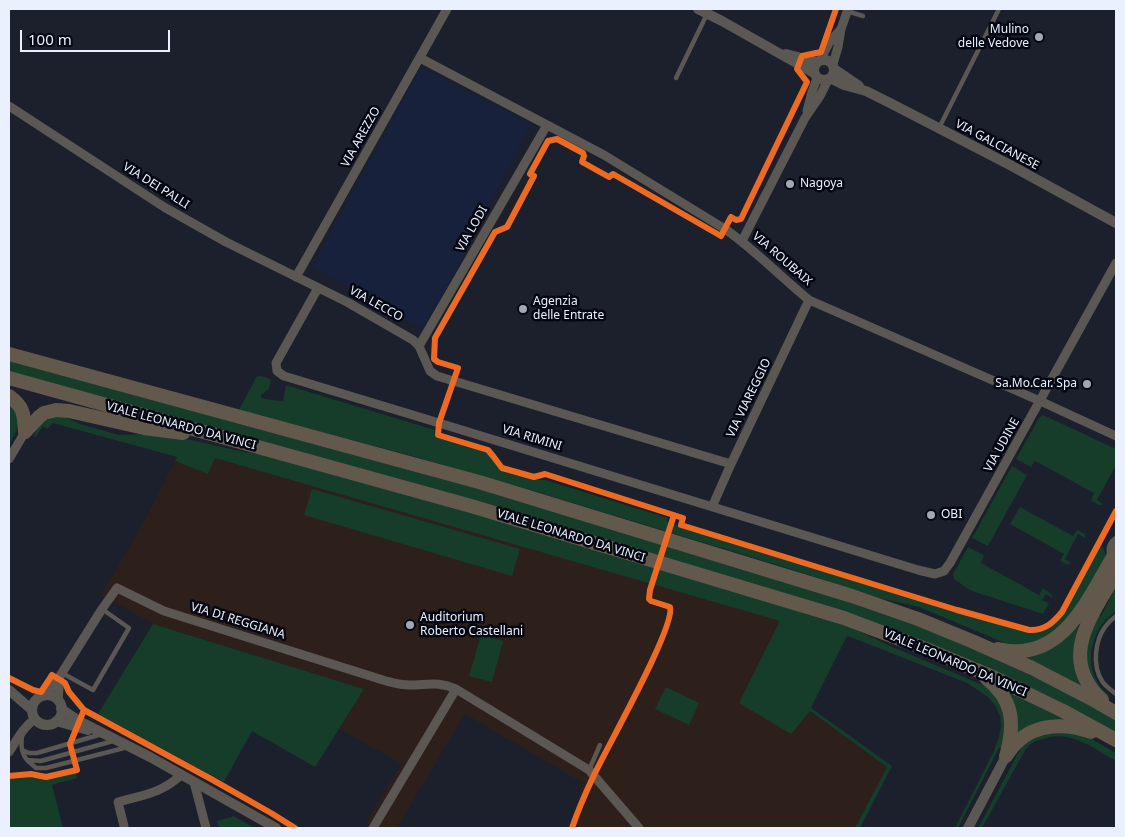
<!DOCTYPE html>
<html>
<head>
<meta charset="utf-8">
<style>
	body { margin:0 }
	#map { position:relative; width:1125px; height:837px; overflow:hidden; background:#1b202c; font-family:"Noto Sans",sans-serif }
	canvas { display:block }
	.frame { position:absolute; inset:0; border:10px solid #eaf0fd; pointer-events:none }
	.scale { position:absolute; left:20px; top:30px; width:150px; height:22px; box-sizing:border-box; border:2px solid #eaf0fd; border-top:0; padding-left:6px; font-size:15px; line-height:18px; white-space:nowrap; color:#eaf0fd; -webkit-text-stroke:4px #040711; paint-order:stroke }
</style>
</head>
<body>
<div id="map">
<canvas width="1125" height="837"></canvas>
<div class="frame"></div>
<div class="scale">100 m</div>
</div>
<script>
const g = document.querySelector('canvas').getContext('2d');
g.lineJoin = 'round';
function fillPath(path, color) { g.fillStyle = color; g.fill(path, 'evenodd'); }
function strokePath(path, color, width, dash) { g.strokeStyle = color; g.lineWidth = width; g.lineCap = dash ? 'butt' : 'round'; g.setLineDash(dash || []); g.stroke(path); }
function write(font, color, halo, rows, align = 'center') {
  g.font = font + ' "Noto Sans",sans-serif'; g.lineWidth = 5; g.setLineDash([]); g.textBaseline = 'middle'; g.strokeStyle = halo; g.fillStyle = color; for (const [text, x, y, turn = 0] of rows) {
    g.save(); g.translate(x, y); g.rotate((+turn || 0) * Math.PI / 180); g.textAlign = isNaN(turn) ? turn : align; if (halo) g.strokeText(text, 0, 0); g.fillText(text, 0, 0); g.restore();
  }
}
const built = new Path2D(`
	M421,67L531,124L446,288L422,329L312,267Z`);
const education = new Path2D(`
	M215,458L781,621L809,711L887,767L855,828H570L583,783L465,714L397,828H379L366,822L402,764L339,729L364,689L153,624L101,595L139,531L175,461L208,473Z`);
const green = new Path2D(`
	M9,361L453,481L839,597L912,624L975,649L1073,696L1116,720V735L963,659L9,374Z
	M257,376L265,377L271,380L269,389L261,395V398L272,400L283,401L286,385L435,430L434,433L436,437L486,452L490,455L501,469L506,473L534,480H545L668,518L667,522L1026,632C1041,631 1051,625 1061,614L1101,543L1106,555L1104,561L1081,604L1058,630L1028,646L1005,643L919,607L879,598L784,567L547,495L416,457L239,410Z
	M9,402C23,419 19,427 9,445Z
	M1043,415L1116,449V465L1097,500L1103,504C1100,507 1095,502 1091,501L1094,493L1035,461L1031,467L1016,459L1039,418Z
	M54,416H63L80,424L119,435L148,434L182,438L244,452L263,455L488,516L840,624L855,629L890,646L985,686L991,690L1007,714L1002,748H999L958,828H955L993,753L999,737L1001,726L1000,716L996,707L988,697L967,683L848,636L846,638L811,708L892,766L860,828H855L887,767L810,711L791,734L739,703L780,621L215,458L208,474L175,461L177,457L53,423L47,429L43,426L35,438L34,436C36,427 45,419 54,416Z
	M1012,466L1027,475L988,546L972,538Z
	M312,489L520,549L512,576L304,515Z
	M1020,507L1073,536L1077,530L1085,534V538L1078,534L1065,559L1071,563L1068,565L1060,561L1064,554L1010,524Z
	M968,547L984,555L981,563L1039,595L1043,588L1052,595V598L1046,594L1042,600L1049,603L1043,614L975,592L970,590L954,579L953,574Z
	M1116,587V611C1111,615 1106,619 1102,624C1087,645 1086,679 1109,695L1108,696L1102,693L1089,675L1085,648L1098,615L1101,616Z
	M153,624L156,625L364,689L315,767L252,731L224,782L98,714Z
	M1075,627H1079L1080,629C1070,650 1077,665 1082,686L1026,659L1029,657L1041,653Z
	M481,635L503,641L492,682L469,676Z
	M666,687L699,703L689,725L655,709Z
	M1008,691L1068,722L1016,735Z
	M1043,732L1083,734L1116,753V761C1093,748 1070,729 1043,739C1033,742 1030,743 1024,752L982,828H978L1023,744Z
	M75,771L77,778L52,785L63,828H9V778L33,775L49,779Z
	M234,816L254,828H219L217,821Z`);
const service = new Path2D(`
	M847,11L863,16
	M676,78L707,14
	M939,128L999,9
	M1116,616C1112,619 1108,623 1105,627C1095,641 1092,665 1102,681C1105,686 1111,690 1116,694
	M62,673L93,690L129,628L102,609
	M22,736C21,745 21,753 27,760L41,761L113,741
	M22,750L29,753H37L102,734
	M27,760L36,768H46L128,747
	M589,770L600,745`);
const minor = new Path2D(`
	M420,58L604,155L725,229C755,250 781,277 809,300L1040,401L1116,436
	M820,60L829,43L841,29
	M833,64L838,47L841,29L848,9
	M9,106L164,207L226,242L347,302L413,340L419,346L430,371L437,376L731,464
	M807,111L812,92L817,78
	M742,241L805,118L820,96L828,80
	M296,277L447,9
	M318,288L276,363L277,371L284,376L439,423L918,570L935,574L944,571L950,563L1116,263
	M419,346L547,125
	M9,459L25,432
	M712,507L731,464L809,300
	M44,696L60,676L102,609L117,588L164,611L386,681C394,683 401,685 409,685C427,685 439,681 456,689L589,770L639,828
	M58,700L60,676
	M9,752C17,740 23,727 35,719
	M194,782L206,828
	M124,826L118,802C143,795 162,793 181,775
	M373,828L456,689`);
const tertiary = new Path2D(`
	M698,9L722,21L814,73
	M786,54L817,62
	M814 70a10 10 0 1 1 20 0a10 10 0 1 1-20 0Z
	M834,69L859,86
	M830,78L844,85L866,91L892,104L1010,165L1116,223
	M1116,541C1110,546 1110,554 1116,560
	M9,690L32,710
	M32 710a15 15 0 1 1 30 0a15 15 0 1 1-30 0Z
	M61,709L79,721L150,757L276,828
	M56,721L88,730
	M968,828L1006,756`);
const trunk = new Path2D(`
	M9,354L479,482L852,596L918,619L974,642L1032,668L1090,698L1116,713
	M9,378L471,506L844,618L926,649L995,678L1063,711L1116,740
	M9,396C24,407 24,414 25,432
	M25,432L39,417L44,413L56,410L69,411L144,428L183,433
	M998,649C1061,664 1087,601 1113,557
	M986,678C1013,699 1015,722 1007,753
	M1102,700C1056,658 1093,614 1116,573
	M1006,756C1009,752 1012,747 1016,743C1036,723 1066,723 1091,732`);
const cycleway = new Path2D(`
	M836,9L821,52L802,56L797,69L807,82L741,219L736,220L731,217L721,236L613,174L609,177L582,162L584,156L583,153L557,139L548,141L530,174L534,176L507,227L495,232L435,338L434,359L438,362L458,368L439,423L438,435L488,450L493,456L502,468L534,477L545,474L683,518L681,525L957,610L1029,630C1044,631 1053,623 1062,612L1116,511
	M9,678L33,690L41,692L52,675L65,683L69,692L84,710L211,779L271,813L295,828
	M9,776L31,774L46,777L77,770L70,744L84,710
	M572,828C578,810 586,792 594,775C606,749 676,626 670,607L651,601L649,599L650,590L674,515`);
const markers = [
	[1039,37,5,"#a2a7b4"],
	[790,184,5,"#a2a7b4"],
	[523,309,5,"#a2a7b4"],
	[1087,384,5,"#a2a7b4"],
	[931,515,5,"#a2a7b4"],
	[410,625,5,"#a2a7b4"]
];
const poiNames = [
	["Mulino",1029,30,"right"],
	["delle Vedove",1029,44,"right"],
	["Nagoya",800,184],
	["Agenzia",533,302],
	["delle Entrate",533,316],
	["Sa.Mo.Car. Spa",1077,384,"right"],
	["OBI",941,515],
	["Auditorium",420,618],
	["Roberto Castellani",420,632]
];
const streetNames = [
	["VIA AREZZO",361,137,-61],
	["VIA GALCIANESE",997,145,28],
	["VIA DEI PALLI",156,186,32],
	["VIA LODI",472,229,-60],
	["VIA ROUBAIX",782,259,41],
	["VIA LECCO",376,304,29],
	["VIA VIAREGGIO",749,398,-64],
	["VIALE LEONARDO DA VINCI",181,426,15],
	["VIA RIMINI",532,438,17],
	["VIA UDINE",1002,445,-61],
	["VIALE LEONARDO DA VINCI",571,536,17],
	["VIA DI REGGIANA",238,621,17],
	["VIALE LEONARDO DA VINCI",955,663,23]
];
fillPath(built, '#18213c');
fillPath(education, '#2d201b');
fillPath(green, '#153d29');
strokePath(service, '#5b5753', 4.5);
strokePath(minor, '#5b5753', 9);
strokePath(tertiary, '#5b5753', 10);
strokePath(trunk, '#62594c', 14);
strokePath(cycleway, '#ed6a23', 6);
for (const [x, y, r, color] of markers) { const dot = new Path2D(); dot.arc(x, y, r, 0, 2 * Math.PI); g.fillStyle = color; g.fill(dot); strokePath(dot, '#040711', 2); }
write('12px', '#eaf0fd', '#040711', poiNames, 'left');
write('12px', '#eaf0fd', '#040711', streetNames);
</script>
</body>
</html>
